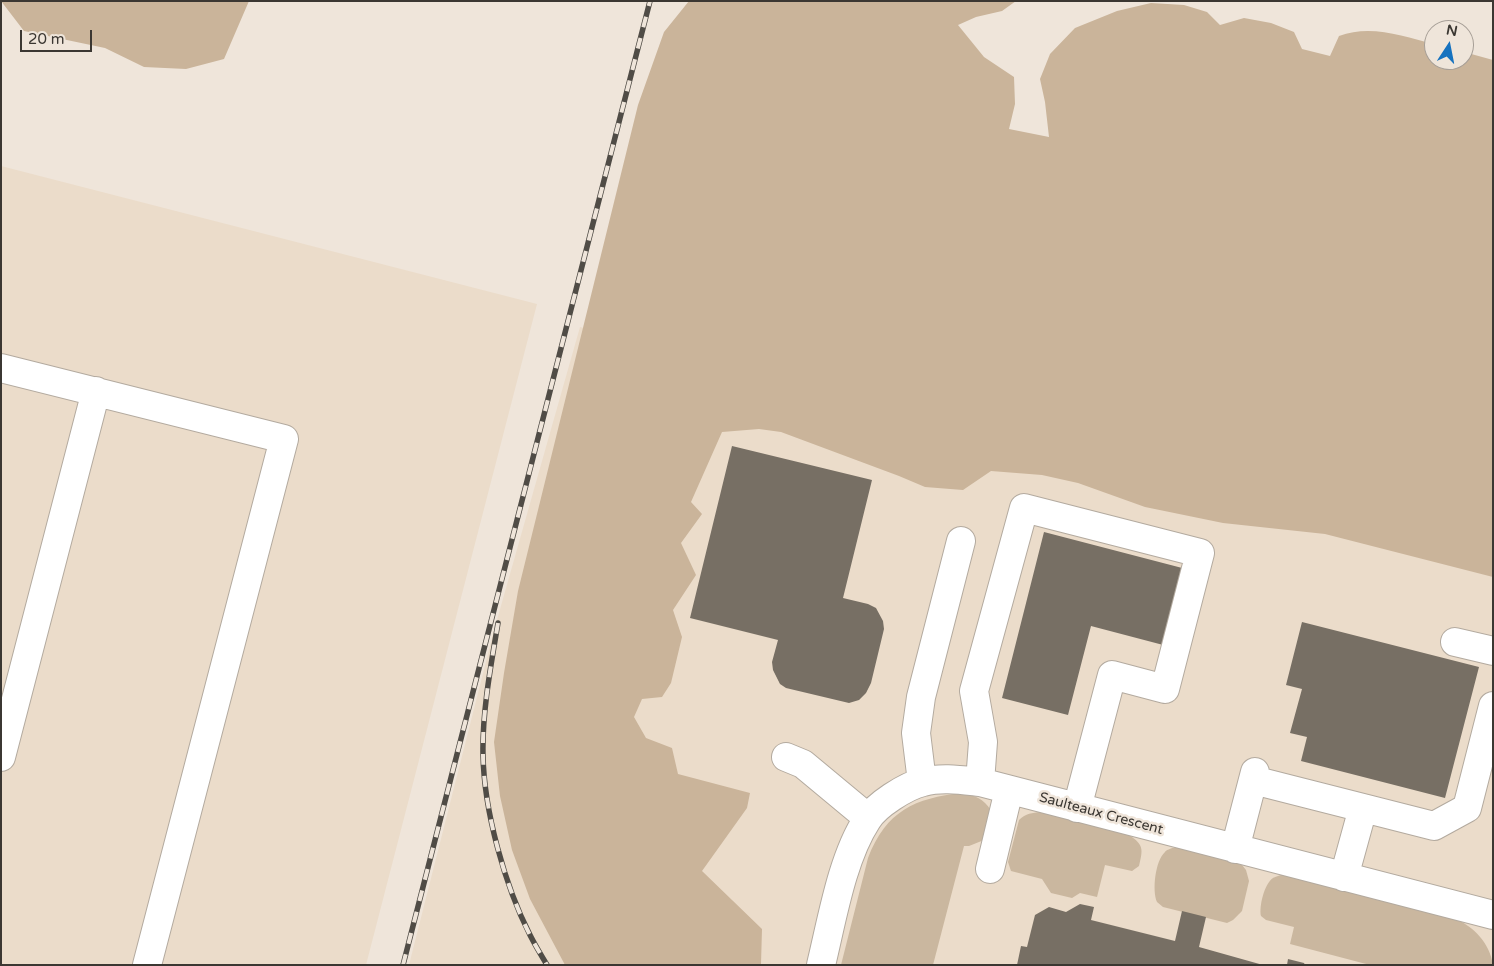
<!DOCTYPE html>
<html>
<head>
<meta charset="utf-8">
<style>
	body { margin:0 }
	#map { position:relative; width:1494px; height:966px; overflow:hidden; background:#efe5da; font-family:"Varela Round",sans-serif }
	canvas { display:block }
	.frame { position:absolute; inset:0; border:2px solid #3b3732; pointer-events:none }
	.north { position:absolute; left:1424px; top:20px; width:50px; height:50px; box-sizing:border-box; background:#efe5da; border:1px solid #a79f97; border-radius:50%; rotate:11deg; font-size:14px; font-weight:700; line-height:20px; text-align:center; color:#3b3732 }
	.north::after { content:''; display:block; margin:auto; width:18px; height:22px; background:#1672bf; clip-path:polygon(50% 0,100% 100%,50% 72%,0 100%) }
	.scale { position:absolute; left:20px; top:30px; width:72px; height:22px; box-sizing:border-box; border:2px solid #3b3732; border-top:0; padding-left:6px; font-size:15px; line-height:18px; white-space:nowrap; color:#3b3732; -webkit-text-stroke:4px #efe5da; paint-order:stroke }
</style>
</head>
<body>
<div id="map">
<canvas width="1494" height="966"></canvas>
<div class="frame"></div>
<div class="north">N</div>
<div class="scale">20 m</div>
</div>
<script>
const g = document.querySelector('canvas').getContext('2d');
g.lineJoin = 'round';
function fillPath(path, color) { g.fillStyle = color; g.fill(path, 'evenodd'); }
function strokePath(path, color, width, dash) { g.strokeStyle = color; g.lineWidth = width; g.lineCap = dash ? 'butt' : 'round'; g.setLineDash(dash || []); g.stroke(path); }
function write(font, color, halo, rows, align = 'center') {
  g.font = font + ' "Varela Round",sans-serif'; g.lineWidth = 5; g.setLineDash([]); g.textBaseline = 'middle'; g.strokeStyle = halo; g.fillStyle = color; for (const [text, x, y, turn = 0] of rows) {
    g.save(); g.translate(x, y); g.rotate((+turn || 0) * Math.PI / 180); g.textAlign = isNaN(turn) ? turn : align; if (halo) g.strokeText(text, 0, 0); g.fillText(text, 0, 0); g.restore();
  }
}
const built = new Path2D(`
	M1,166L537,304L366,965H1Z
	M580,327L1493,559V965H409L493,634Z`);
const green = new Path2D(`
	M962,793C975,796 984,798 991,811L984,840L969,846H964L933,965H841L868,858C886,811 915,798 962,793Z
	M1041,812L1129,835C1144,845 1143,849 1139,866L1132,871L1105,865L1097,897L1080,893L1072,898L1051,893L1042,879L1011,871L1008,862L1019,820C1026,813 1032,813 1041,812Z
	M1172,848H1180L1242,865L1246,870L1249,881L1242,911L1233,920L1227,923L1163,907L1157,902C1152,891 1155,861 1165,852C1166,850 1170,849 1172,848Z
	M1281,875H1288L1454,918C1473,926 1490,943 1493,965H1370L1290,944L1294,927L1266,920L1261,916C1259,907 1264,884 1273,878C1273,878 1280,875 1281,875Z`);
const forest = new Path2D(`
	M1,1H249L224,59L186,69L144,67L105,48L24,31Z
	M689,1H1016L1002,11L976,17L958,25L984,57L1014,77L1015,104L1009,129L1049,137L1045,102L1040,79L1050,54L1075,28L1117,11L1151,3L1184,5L1207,12L1220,25L1244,18L1271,23L1294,32L1302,49L1330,56L1339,36C1370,24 1403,36 1434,44V60H1464V52L1493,60V577L1325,534L1223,523L1145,507L1078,483L1042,475L991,471L963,490L925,487L899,476L781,432L759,429L722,432L691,502L702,514L681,543L696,575L673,610L682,637L671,683L662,697L642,699L634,717L646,738L672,748L678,774L750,793L747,808L702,871L762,929L761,964L565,965L530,899L512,850L500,796L494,742L504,673L518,591L638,105L664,32Z`);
const building = new Path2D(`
	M732,446L872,480L843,598L868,604L876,608L883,621L884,629L871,683L866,693L859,700L849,703L786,688L780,684L773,670L772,662L778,640L690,618Z
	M1044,532L1186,569L1167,646L1091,626L1068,715L1002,698Z
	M1302,622L1479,667L1445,798L1301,761L1307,737L1290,733L1302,689L1286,685Z
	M1080,904L1094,907L1091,920L1175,941L1182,911L1206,917L1199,947L1263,965H1017L1021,946L1027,947L1035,915L1049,907L1066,912Z
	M1288,959L1304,963L1305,965H1287Z`);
const minor = new Path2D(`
	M1,368L284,439L147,965
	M1455,642L1493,651
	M1,757L96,391
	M786,757L803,764L868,818
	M1253,780L1434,826L1467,808L1493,706
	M922,782L916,733L921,697L961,541
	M980,782L983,742L974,691L1024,508L1200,553L1165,689L1112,675L1077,808
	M1235,849L1255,772
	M990,869L1009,790
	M1344,877L1363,808
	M821,965C832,920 842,858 867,820C876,805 906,786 923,782C941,777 961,780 980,782L1493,915`);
const rail = new Path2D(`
	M498,623C491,665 482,712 483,755C484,811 505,886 530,935C535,945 541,955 547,965
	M403,965L650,1`);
const streetNames = [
	["Saulteaux Crescent",1101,814,15]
];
fillPath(built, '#ebdcca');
fillPath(green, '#cab79f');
fillPath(forest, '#cab49a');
fillPath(building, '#776f64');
strokePath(minor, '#b3aa9f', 30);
strokePath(minor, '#fff', 28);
strokePath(rail, '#504c46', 5.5);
strokePath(rail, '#efe5da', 4, [11]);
write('14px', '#3b3732', '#efe5da', streetNames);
</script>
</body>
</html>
